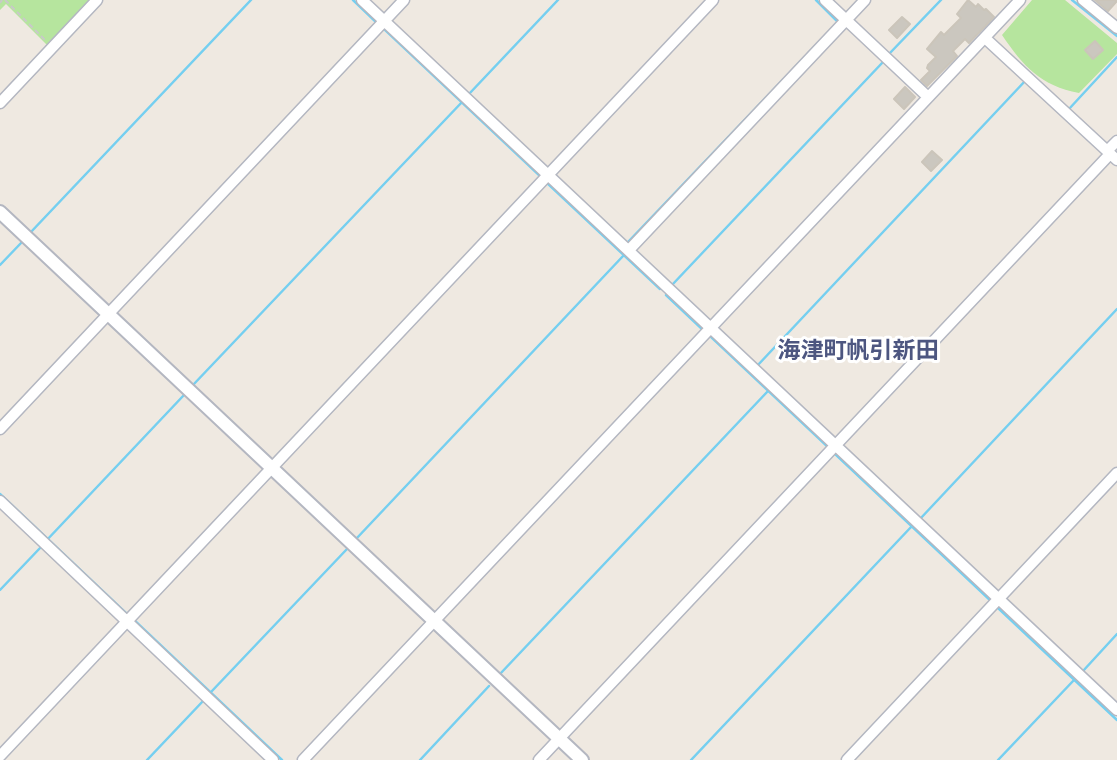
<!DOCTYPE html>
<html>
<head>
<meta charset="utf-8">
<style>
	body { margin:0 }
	canvas { display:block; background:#efe9e1 }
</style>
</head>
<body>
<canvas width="1117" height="760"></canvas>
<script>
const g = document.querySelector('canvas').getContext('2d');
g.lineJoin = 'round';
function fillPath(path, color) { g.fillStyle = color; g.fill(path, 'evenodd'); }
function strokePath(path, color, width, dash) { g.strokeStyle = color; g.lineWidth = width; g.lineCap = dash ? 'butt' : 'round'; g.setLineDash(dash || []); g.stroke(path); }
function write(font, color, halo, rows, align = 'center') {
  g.font = font + ' "Titillium Web","Noto Sans JP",sans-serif'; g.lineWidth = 6; g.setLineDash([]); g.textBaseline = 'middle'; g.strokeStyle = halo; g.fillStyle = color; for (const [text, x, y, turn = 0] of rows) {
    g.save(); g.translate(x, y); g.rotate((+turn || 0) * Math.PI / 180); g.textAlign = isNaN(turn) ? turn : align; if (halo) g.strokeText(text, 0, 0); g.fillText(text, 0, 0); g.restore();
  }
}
const green = new Path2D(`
	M0,0H93L49,47L6,4L0,10Z
	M1032,0H1065L1117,43V54L1079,93C1041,86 1023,66 1002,35Z`);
const stream = new Path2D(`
	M353,0L376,22
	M1072,0L1117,36
	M382,27L539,175
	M889,54L941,0
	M469,94L558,0
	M1069,109L1117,57
	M545,181L660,289
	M30,233L251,0
	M628,242L838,22L816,0
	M0,265L22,242
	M672,285L883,62
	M666,295L702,329
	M709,335L828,447
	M757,366L1026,80
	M193,385L463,101
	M833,452L991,601
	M0,494L128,615
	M920,519L1117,309
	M356,539L624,255
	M45,542L184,395
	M0,590L41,547
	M997,607L1117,720
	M134,620L282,760
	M1083,671L1117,634
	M500,674L768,391
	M211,692L347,549
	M147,760L204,700
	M420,760L489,686
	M691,760L912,526
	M998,760L1074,680`);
const building = new Path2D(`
	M968,0L976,7L978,4L984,10L986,9L994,17L969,43L965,39L953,51L957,56L927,86L921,80L930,71L927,68L928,65L936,57L927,49L941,32L944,35L961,18L957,14Z
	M1095,0H1117V1L1108,11Z
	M902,17L910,24L897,38L889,30Z
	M1095,41L1103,50L1093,59L1085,50Z
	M905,87L915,97L904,109L894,99Z
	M932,151L942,160L931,171L922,162Z`);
const path = new Path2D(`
	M5,0L46,41
	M0,3L2,0`);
const minor = new Path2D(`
	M362,0L1117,710
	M825,0L928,97
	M1083,0L1117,28
	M985,38L1117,160
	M0,103L97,0
	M1107,151L1117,141
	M629,250L865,0
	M0,429L404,0
	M0,501L273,760
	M0,756L713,0
	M303,760L1020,0
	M539,760L1110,154
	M847,760L1117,473`);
const tertiary = new Path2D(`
	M0,212L582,760`);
const quarterNames = [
	["海津町帆引新田",858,352]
];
fillPath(green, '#b6e59e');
strokePath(stream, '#75cff0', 2.5);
fillPath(building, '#cbc7bf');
strokePath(building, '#cbc5ba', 2);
strokePath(minor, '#b4b7c1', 13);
strokePath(tertiary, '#b4b7c1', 16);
strokePath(path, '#c9c9c9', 2, [5, 3.5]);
strokePath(minor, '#fff', 10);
strokePath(tertiary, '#fff', 12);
write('bold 23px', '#4d5680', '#fff', quarterNames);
</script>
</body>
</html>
